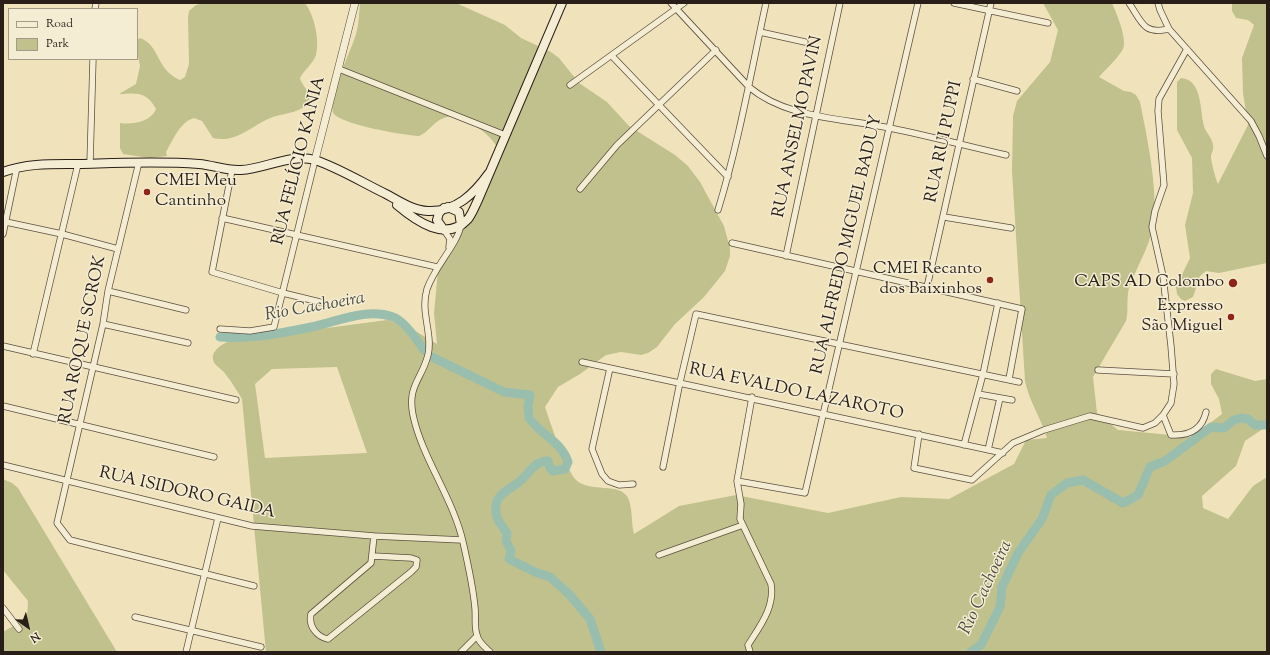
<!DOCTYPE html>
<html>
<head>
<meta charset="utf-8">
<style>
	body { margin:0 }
	#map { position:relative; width:1270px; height:655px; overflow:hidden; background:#f0e3bb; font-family:"Sorts Mill Goudy",serif }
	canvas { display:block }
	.frame { position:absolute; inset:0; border:4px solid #291e18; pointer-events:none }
	.legend { position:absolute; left:8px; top:8px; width:130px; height:52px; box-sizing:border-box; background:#f5edd3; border:1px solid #a39a88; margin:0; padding:5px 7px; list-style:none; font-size:12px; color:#291e18 }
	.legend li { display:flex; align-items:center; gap:8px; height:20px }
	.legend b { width:20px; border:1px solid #a39a88 }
	.north { position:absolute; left:8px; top:607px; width:40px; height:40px; -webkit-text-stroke:3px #f5edd3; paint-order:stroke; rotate:146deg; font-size:11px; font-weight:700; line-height:16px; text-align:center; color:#291e18 }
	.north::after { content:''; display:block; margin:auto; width:14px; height:18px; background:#291e18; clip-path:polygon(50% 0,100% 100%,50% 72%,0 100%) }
</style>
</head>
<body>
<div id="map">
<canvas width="1270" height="655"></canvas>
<div class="frame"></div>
<ul class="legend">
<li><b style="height:5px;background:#f5edd3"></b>Road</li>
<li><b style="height:11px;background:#c0c18c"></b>Park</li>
</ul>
<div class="north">N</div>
</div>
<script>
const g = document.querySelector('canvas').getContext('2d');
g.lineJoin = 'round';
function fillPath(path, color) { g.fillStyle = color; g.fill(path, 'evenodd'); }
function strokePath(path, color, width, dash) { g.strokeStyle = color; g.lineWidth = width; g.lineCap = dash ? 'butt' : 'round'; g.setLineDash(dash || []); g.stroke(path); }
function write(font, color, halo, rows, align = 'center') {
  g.font = font + ' "Sorts Mill Goudy",serif'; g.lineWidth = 3; g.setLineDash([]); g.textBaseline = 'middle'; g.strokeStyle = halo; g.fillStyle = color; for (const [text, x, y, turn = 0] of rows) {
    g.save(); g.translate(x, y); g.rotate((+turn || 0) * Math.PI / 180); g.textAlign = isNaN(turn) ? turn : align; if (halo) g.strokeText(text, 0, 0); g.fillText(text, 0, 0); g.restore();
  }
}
const green = new Path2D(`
	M204,3H305C314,15 320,40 316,55C313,64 304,70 300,78C301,85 312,93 309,100C304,113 284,113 273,117C253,124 237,144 213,138L202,121L194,118C180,122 173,140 166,152L167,156L150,158L123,154L120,148V123C132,125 151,122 156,109C147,91 136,93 119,94L136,84L140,66L137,52V40L140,38C160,45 156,70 180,80L185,77L189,64L188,18L189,11L196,5Z
	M360,3H456L505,25L521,38L551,52L559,58L579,83L607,102L629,126L675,155L688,166L700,182L724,226L730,248V256L725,271L704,297L675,324L657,347L648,353L641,355L621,352L606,355L580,374L558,387L545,407C551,424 565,468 576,480C589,493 621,482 628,498C633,509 631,523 634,534L679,506L736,495L828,513L901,497L949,499L1014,464L1026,440L1047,438C1041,418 1029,401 1025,381L1012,171L1013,116L1017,101L1050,62L1058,30L1043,3H1112C1116,13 1129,41 1122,51C1116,60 1106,69 1099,77L1124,91L1131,92L1136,95L1140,102C1147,137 1159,192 1153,226C1150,246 1136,268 1129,288C1126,299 1129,311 1126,321L1093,377L1097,413L1118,430L1192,437L1222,414L1219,399L1211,384V374L1216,369L1255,381L1267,379V426L1245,441L1236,466L1202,496L1203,508L1228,519L1253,486L1267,477V652H266L242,399C237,391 232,382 226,375C224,371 220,369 217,366C206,355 219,345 230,341L387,320L407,326L437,344L434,313L438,271L499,161C499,158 499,155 499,152C495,136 460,111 444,118C434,121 429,132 419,136C403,135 342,125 333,113C329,91 350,55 356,34C359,24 359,13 360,3ZM337,367L367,453L265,458L255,384L272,369Z
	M1232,3H1267V263L1219,273L1206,271L1200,276L1193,297L1185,301L1181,299L1177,294L1176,287L1190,258L1185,225L1193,193L1192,158L1177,130V82L1181,78C1204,80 1199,113 1205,129C1208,135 1212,138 1213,145C1214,150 1211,153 1211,157C1212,165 1215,177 1218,184L1248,125L1243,93L1242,58L1254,25L1248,20L1236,18L1232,11Z
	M3,479L12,483L18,488L117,652H3V632L27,618L28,601L3,570Z`);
const river = new Path2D(`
	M220,337C248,339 289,332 316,326C341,320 368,308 393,317C404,320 418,341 424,350
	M432,357L504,392L530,395L528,406L529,418C541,435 561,441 568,462L565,469L553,471L550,468L548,461C535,460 528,475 519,482C511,489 498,493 496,505C494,518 501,524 507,533L506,541L511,551L509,559L535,572L550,577L569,594L590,619L601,652
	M971,652L981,645L1000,607L1002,587L1018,553L1042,519L1051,495L1067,483L1083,480L1123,503L1138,495L1150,467L1165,461L1211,427L1224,428L1234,420L1241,418L1248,419L1255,425H1267`);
const minor = new Path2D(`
	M671,3L749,87C787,119 843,118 890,128C929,136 967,146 1006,155
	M954,3L1048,23
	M1129,3C1142,22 1143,35 1169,29
	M1158,3L1160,10L1169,29L1251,121L1259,136L1267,156
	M95,9L96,3
	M760,32L805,42
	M612,56L728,177
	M339,69L505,135
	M973,79L1017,91
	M570,85L684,3
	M139,162L108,291L103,324L57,523L70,540L254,586
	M90,163L93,59
	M232,170L212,272L283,293L324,303
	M580,189L617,145L716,50
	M718,210C739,142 751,72 766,3
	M944,217L1011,228
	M222,218L437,267
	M6,222L62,234L118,249
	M461,225C457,245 435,266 427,289C420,312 433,334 428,355C422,379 407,386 413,415C422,458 453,498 463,542C468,564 473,586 475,608C476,617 474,627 477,635C478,642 485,647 490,652
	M444,230L450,239L449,247
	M3,234L17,167
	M732,243L1022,309L1009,379
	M786,256L840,3
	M927,287L991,3
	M108,291L186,310
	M103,324L188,343
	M220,329L250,331L274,327L315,160
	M3,346L236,400
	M33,354L78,164
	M582,362L1003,453
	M610,368L592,449L602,474L608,481L619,485L633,484
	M1098,370L1174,374
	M978,394L1012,400
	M3,406L214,457
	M1163,415L1171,435C1189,436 1202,430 1206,412
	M919,434L914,468L972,480L1013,443L1044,430L1090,416L1143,428L1155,423L1163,415L1171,403L1174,384L1171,346L1163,276L1152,227L1155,211L1164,185L1158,111L1159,99L1187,49
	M964,445L983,374L998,303
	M988,450L1000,398
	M3,465L252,526L374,536L462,540
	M663,467L680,382L696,314L1019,382
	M737,481L805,493L918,3
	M659,555L743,525
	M373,556L411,558L417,560L416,567L411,572L328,639C317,637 308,626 311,614L371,563L374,536
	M3,608L19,629
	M135,617L261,647
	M186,652L218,518
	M461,652L477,636
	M750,652L748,645C760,626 775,607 771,584L740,519L741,504L737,481L752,397`);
const tertiary = new Path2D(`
	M315,160L355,3`);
const secondary = new Path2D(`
	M3,172C27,163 52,164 78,164C118,163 158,161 199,164C213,165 226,171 241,170C265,169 291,153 315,160C339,168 363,183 386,194C399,201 412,210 428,211C456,212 474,194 489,173
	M397,205C416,221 446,243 468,219C472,214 475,206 478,200L562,3
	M448,207L459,212L461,225
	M444,230L437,220L439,213L444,208`);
const markers = [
	[147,192,4,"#8f2418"],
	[990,280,4,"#8f2418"],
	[1233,283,5,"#8f2418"],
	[1231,317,4,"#8f2418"]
];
const streetNames = [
	["RUA ANSELMO PAVIN",799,127,-78],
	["RUA RUI PUPPI",945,142,-78],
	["RUA FELÍCIO KANIA",300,161,-76],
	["RUA ALFREDO MIGUEL BADUY",848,245,-77],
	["RUA ROQUE SCROK",84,340,-78],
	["RUA EVALDO LAZAROTO",796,393,12],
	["RUA ISIDORO GAIDA",187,494,13]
];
const poiNames = [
	["CMEI Meu",155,182,"left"],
	["Cantinho",155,202,"left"],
	["CMEI Recanto",982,270],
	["dos Baixinhos",982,290],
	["CAPS AD Colombo",1224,283],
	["Expresso",1223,307],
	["São Miguel",1223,327]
];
const waterNames = [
	["Rio Cachoeira",315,308,-10],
	["Rio Cachoeira",987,588,-65]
];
fillPath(green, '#c0c18c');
strokePath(river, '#9abeae', 9);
strokePath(minor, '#5b4f41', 7);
strokePath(tertiary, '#5b4f41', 8);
strokePath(secondary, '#291e18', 10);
strokePath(minor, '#f5edd3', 5.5);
strokePath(tertiary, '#f5edd3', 7);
strokePath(secondary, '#f5edd3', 8);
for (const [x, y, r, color] of markers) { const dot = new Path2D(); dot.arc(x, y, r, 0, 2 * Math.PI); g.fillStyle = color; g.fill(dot); strokePath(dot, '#f5edd3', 1.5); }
write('17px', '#291e18', '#f5edd3', streetNames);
write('17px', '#291e18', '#f5edd3', poiNames, 'right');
write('italic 18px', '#4b4e45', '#f5edd3', waterNames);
</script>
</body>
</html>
